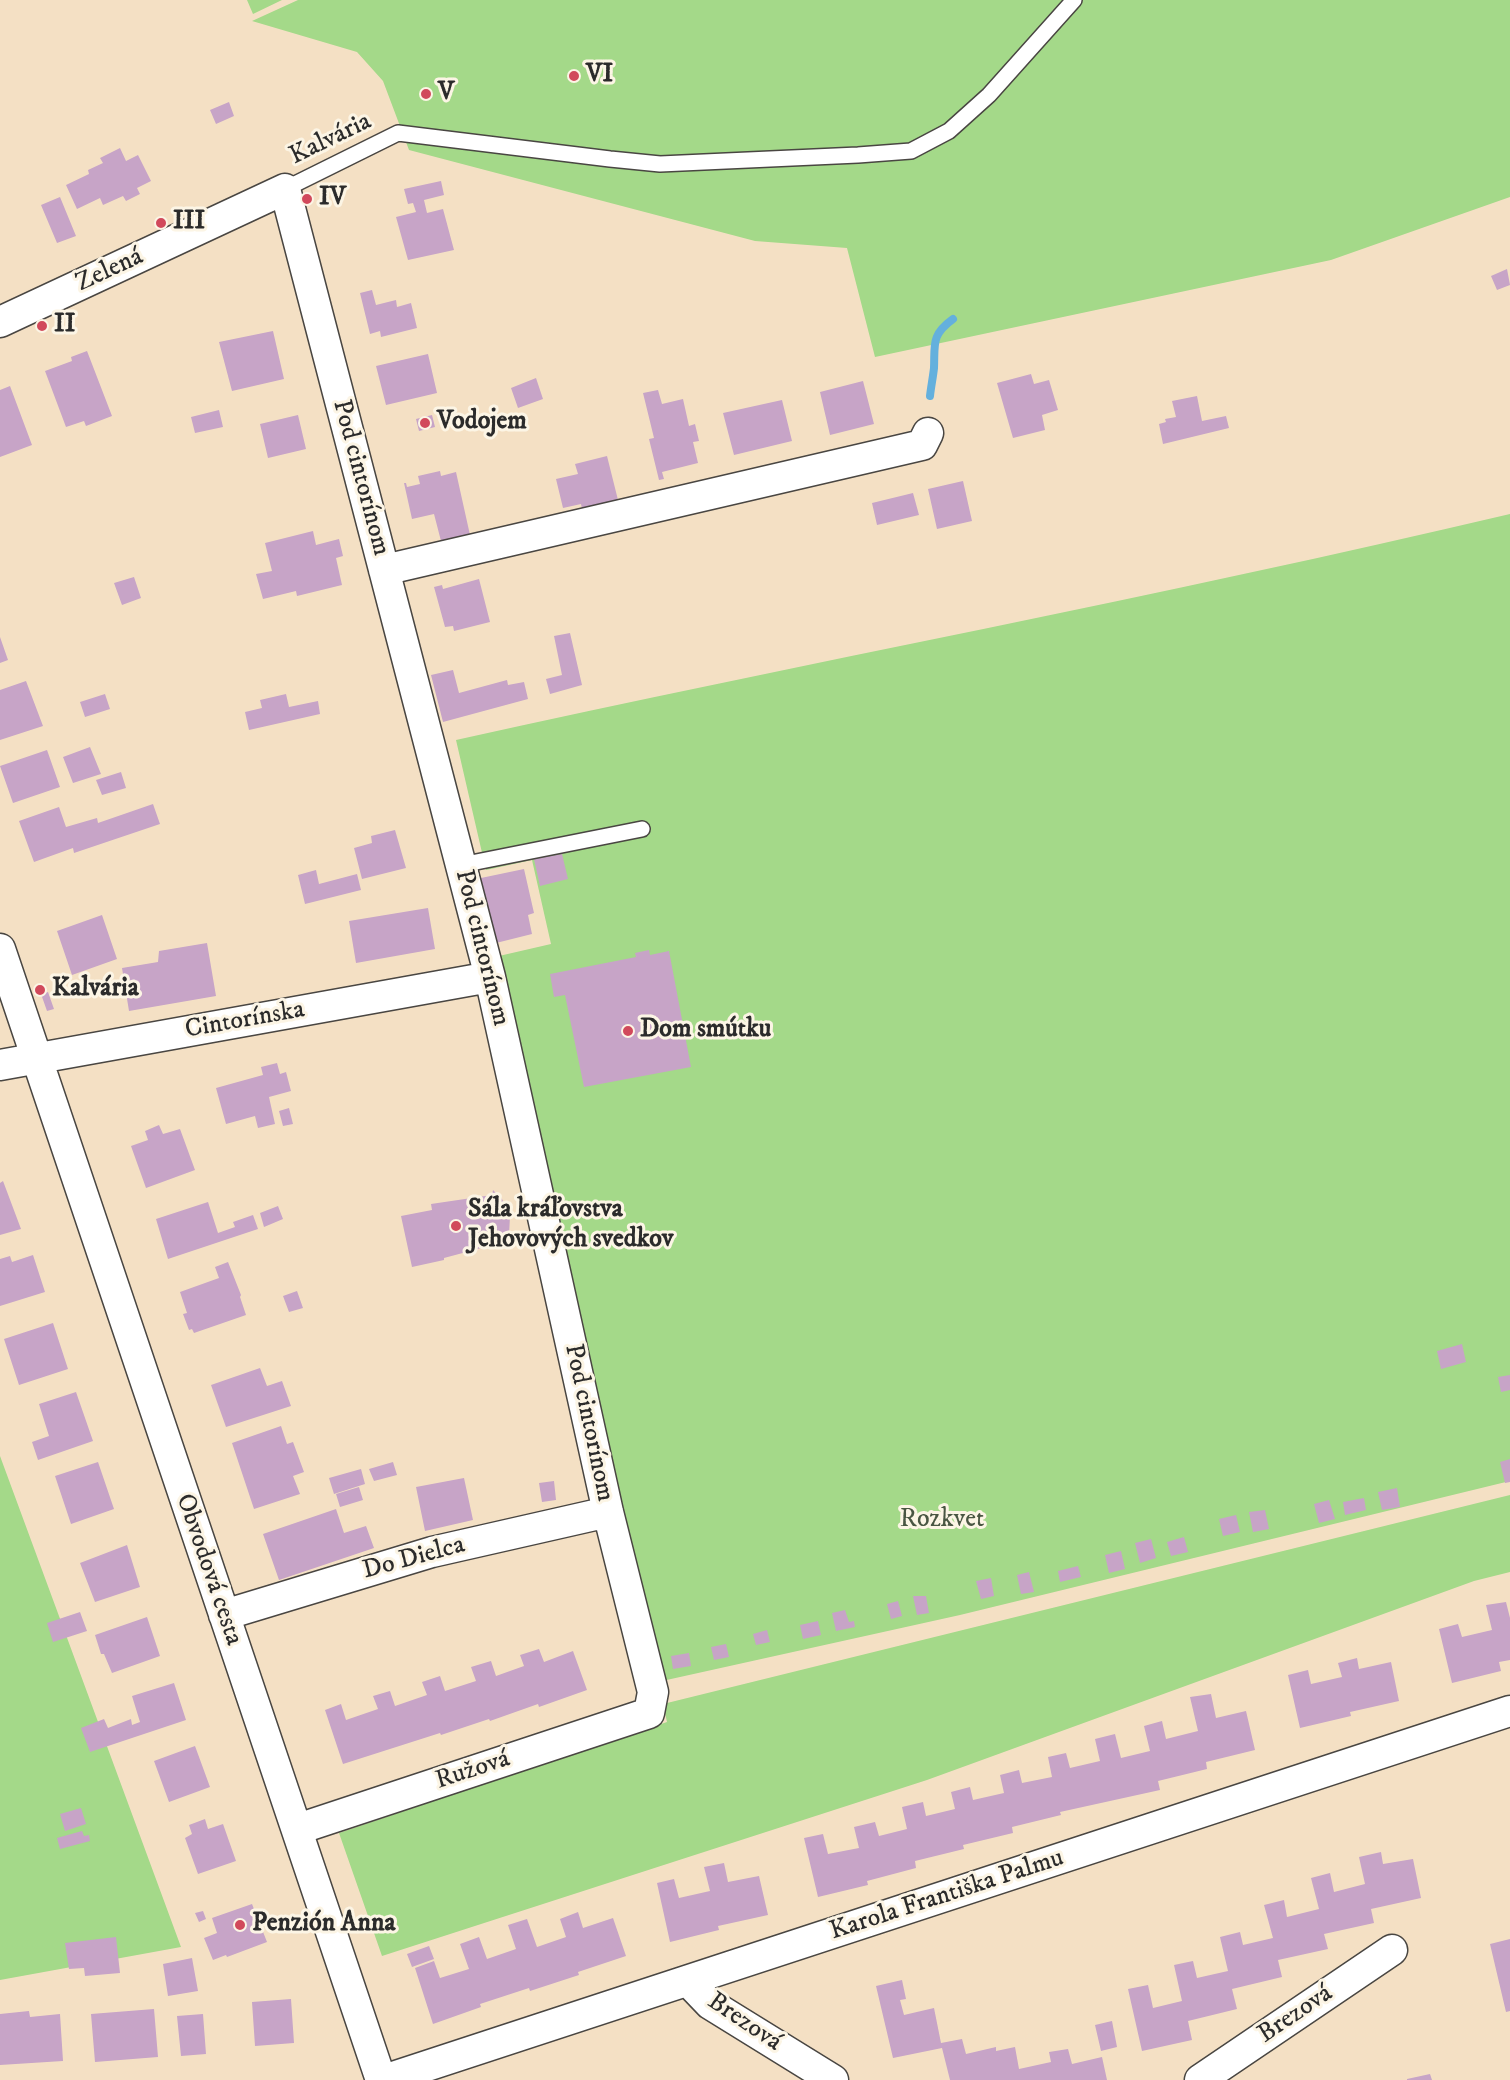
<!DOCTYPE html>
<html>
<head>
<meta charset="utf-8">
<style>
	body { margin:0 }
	canvas { display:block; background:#f4e0c4 }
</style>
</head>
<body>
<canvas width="1510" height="2080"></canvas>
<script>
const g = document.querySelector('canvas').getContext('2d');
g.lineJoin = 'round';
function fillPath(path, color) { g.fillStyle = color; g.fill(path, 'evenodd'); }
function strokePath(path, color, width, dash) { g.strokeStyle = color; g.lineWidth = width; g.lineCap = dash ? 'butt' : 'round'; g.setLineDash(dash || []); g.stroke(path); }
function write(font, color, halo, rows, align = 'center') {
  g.font = font + ' "IM FELL DW Pica",serif'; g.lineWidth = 6; g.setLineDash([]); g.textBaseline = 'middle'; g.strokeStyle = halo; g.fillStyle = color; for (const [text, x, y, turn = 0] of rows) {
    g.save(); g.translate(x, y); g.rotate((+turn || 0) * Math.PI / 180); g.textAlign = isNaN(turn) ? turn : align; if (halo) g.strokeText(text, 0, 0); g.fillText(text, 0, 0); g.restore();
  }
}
const green = new Path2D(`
	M247,0H282L253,14Z
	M298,0H1510V197L1331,260L875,357L847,248L755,241L409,150L383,81L357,52L252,21Z
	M1510,514V1481L960,1615L662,1681L499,956L551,944L532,860L486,870L456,740C807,662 1160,597 1510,514Z
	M0,1456L181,1947L0,1980Z
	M1510,1495V1572L1474,1581L927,1780L382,1956L339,1833L667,1722L663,1704Z`);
const stream = new Path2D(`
	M930,396C931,387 933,377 934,368C935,344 931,335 953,319`);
const building = new Path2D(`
	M229,102L234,116L216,124L210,110Z
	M120,148L126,161L138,155L151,181L137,188L140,194L126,201L123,196L103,205L100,198L77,209L66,185L89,174L88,170L103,163L100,158Z
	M441,181L444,195L424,200L427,213L443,209L454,250L408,260L396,217L416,212L413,203L408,204L404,189Z
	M310,195L312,203L305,204L303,196Z
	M60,197L76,236L57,243L41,205Z
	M162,217L166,225L159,229L155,222Z
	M1507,269L1510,285L1497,290L1491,276Z
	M372,290L376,305L396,300L397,307L411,303L417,328L381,337L380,331L370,334L360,293Z
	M43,321L47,329L41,332L37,323Z
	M273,331L284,379L232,391L219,342Z
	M87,351L112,416L86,426L84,421L66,427L45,371L72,361L71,357Z
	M428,354L437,393L386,405L376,366Z
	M1031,374L1034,384L1049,380L1058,410L1042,415L1045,430L1013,438L997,383Z
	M536,378L543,399L518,408L511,388Z
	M863,381L874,424L830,435L820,392Z
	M10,386L32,445L0,457V390Z
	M658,390L662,404L683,399L689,426L695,424L699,441L693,442L698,463L662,472L664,479L659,480L649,439L654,438L643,393Z
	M1197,396L1202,421L1226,416L1229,428L1163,444L1159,424L1166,422L1165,419L1176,417L1172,401Z
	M782,400L792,441L734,455L723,413Z
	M219,410L223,427L195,433L191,417Z
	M298,415L306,449L268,458L260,424Z
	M432,415L435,427L419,431L416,419Z
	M607,456L618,500L582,509L581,504L563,508L556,479L578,474L575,464Z
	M440,471L441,476L456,472L470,535L441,541L434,514L412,519L404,483H406L407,487L420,484L418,476Z
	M963,481L972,521L937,529L928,489Z
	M913,493L919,515L877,525L872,503Z
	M313,531L316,545L339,539L343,556L336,558L342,585L297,596L296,591L263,599L256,574L272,571L265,543Z
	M134,577L141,598L122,605L114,583Z
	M479,579L490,622L454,631L453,626L445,627L434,587L442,585L443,589Z
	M570,633L582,685L550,694L546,679L562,675L554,636Z
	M0,637L8,660L0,663Z
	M453,670L459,693L507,680L508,685L524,682L528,699L443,722L431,675Z
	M26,681L43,726L0,740V690Z
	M105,694L110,709L85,717L80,702Z
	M286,694L289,707L318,701L320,714L249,730L245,712L262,708L260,700Z
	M90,747L101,774L73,783L63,757Z
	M47,750L60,787L13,803L0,766Z
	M121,772L126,788L102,795L96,780Z
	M153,804L160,824L74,853L73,848L34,862L19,821L59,807L66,827L97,818L98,823Z
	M395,830L406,868L362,879L354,848L372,843L371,836Z
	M562,854L568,879L540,886L534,859Z
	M524,869L534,913L528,915L532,934L496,943L491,932L481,878Z
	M316,870L319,884L357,874L361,890L305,904L298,875Z
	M428,908L435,949L356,963L349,921Z
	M102,915L117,959L72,975L57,931Z
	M207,943L216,996L129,1011L122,968L158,962L159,951Z
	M649,950L650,955L669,951L691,1067L584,1087L565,995L554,997L550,974L636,957L635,953Z
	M48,992L54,1009L47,1011L41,994Z
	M277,1063L280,1074L286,1072L291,1091L269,1097L275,1124L258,1128L255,1116L226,1124L216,1088L263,1075L261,1067Z
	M289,1108L293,1124L283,1126L279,1111Z
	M159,1125L163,1134L180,1129L195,1170L146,1188L131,1146L148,1140L145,1131Z
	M3,1181L21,1229L0,1235V1183Z
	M493,1190L502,1199L510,1216L509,1236L506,1244L500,1243L444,1258V1260L412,1267L401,1216L432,1210L431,1204L492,1195Z
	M208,1202L218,1233L235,1227L233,1222L253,1215L258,1229L168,1259L156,1219Z
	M278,1206L283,1219L264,1227L260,1213Z
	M33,1255L45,1292L0,1306V1259L10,1256L12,1262Z
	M228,1262L241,1295L240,1297L246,1315L194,1333L192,1329L189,1330L183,1314L187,1313L180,1292L219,1278L215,1267Z
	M297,1291L303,1308L289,1312L283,1296Z
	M53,1323L68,1369L19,1385L4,1339Z
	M1462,1344L1466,1362L1441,1369L1437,1351Z
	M260,1368L267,1386L282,1381L291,1406L226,1427L211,1385Z
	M1510,1375V1390L1501,1392L1498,1377Z
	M76,1392L93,1441L38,1460L32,1442L49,1436L39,1404Z
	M281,1426L287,1444L293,1442L304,1472L293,1476L300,1494L254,1509L232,1443Z
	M1510,1459V1482L1505,1483L1500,1462Z
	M98,1462L114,1509L71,1524L55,1476Z
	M393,1462L397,1475L374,1481L369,1469Z
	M361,1469L365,1484L334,1494L329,1478Z
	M464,1478L473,1520L425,1531L416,1487Z
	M554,1481L556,1500L542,1502L539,1483Z
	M359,1487L363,1500L340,1507L336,1494Z
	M1397,1488L1400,1507L1382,1510L1378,1492Z
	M1364,1498L1366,1510L1345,1515L1343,1502Z
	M1329,1500L1335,1519L1319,1523L1314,1504Z
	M336,1509L344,1533L366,1526L374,1548L279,1580L263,1534Z
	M1265,1510L1269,1529L1253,1532L1249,1512Z
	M1236,1515L1240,1532L1223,1536L1219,1519Z
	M1184,1537L1188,1552L1171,1556L1167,1542Z
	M1151,1539L1156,1558L1140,1563L1135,1543Z
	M127,1545L140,1587L95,1602L80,1563Z
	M1121,1551L1125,1569L1109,1573L1105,1555Z
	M1078,1566L1081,1577L1060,1582L1058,1571Z
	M1029,1572L1034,1592L1021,1594L1017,1575Z
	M991,1578L994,1596L981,1599L976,1581Z
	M913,1596H926L929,1613L917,1615Z
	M898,1601L902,1616L891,1619L887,1604Z
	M1506,1602L1510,1618V1660L1499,1662L1501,1671L1452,1683L1439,1629L1458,1624L1462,1637L1492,1630L1486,1605Z
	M845,1610L849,1622L854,1621L855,1627L836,1631L832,1613Z
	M80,1612L87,1631L53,1642L47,1623Z
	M147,1617L160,1656L112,1673L104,1654H101L95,1635Z
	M818,1621L821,1635L803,1639L800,1625Z
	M767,1630L770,1642L756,1645L753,1634Z
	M726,1644L729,1657L714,1660L711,1647Z
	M539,1649L544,1662L573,1651L587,1690L539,1707L538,1704L490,1721L489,1719L441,1735L440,1733L343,1764L325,1710L341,1704L346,1720L378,1709L373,1696L390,1691L395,1706L427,1695L422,1682L440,1676L445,1691L476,1681L471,1667L491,1661L496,1676L524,1666L520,1655Z
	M689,1653L691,1666L673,1669L671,1656Z
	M1357,1658L1359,1669L1391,1662L1399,1701L1350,1712L1351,1716L1300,1728L1288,1675L1308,1670L1311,1684L1342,1677L1338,1663Z
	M174,1683L186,1720L90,1752L81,1728L104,1719L108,1728L131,1719L132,1725L140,1722L132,1696Z
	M1211,1694L1216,1718L1246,1711L1255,1750L1206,1762L1207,1769L1158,1781L1160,1790L1060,1812L1061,1815L1012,1827L1013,1833L963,1845L964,1849L915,1861L916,1868L867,1881L868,1885L818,1897L804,1838L823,1834L828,1854L859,1848L854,1827L875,1822L879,1836L907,1829L902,1807L923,1802L926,1816L955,1809L951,1792L970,1787L973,1800L1004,1793L1000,1775L1019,1770L1022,1783L1052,1777L1048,1757L1066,1753L1070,1768L1100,1761L1095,1739L1115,1734L1121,1758L1150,1751L1144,1726L1162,1721L1166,1739L1198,1731L1190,1697Z
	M195,1746L210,1787L169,1802L154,1761Z
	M81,1808L86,1824L65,1831L60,1814Z
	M205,1819L208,1829L223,1824L236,1861L198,1874L185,1838L192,1834L189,1825Z
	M82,1831L84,1836L89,1835L90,1841L60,1849L57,1838Z
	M1381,1852L1383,1864L1413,1859L1421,1898L1371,1909L1374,1923L1324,1934L1328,1949L1278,1960L1282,1977L1232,1989L1237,2009L1188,2021L1192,2040L1142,2051L1128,1989L1148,1985L1153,2008L1182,2001L1174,1965L1193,1961L1197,1978L1228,1971L1220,1937L1240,1932L1243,1945L1273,1938L1264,1905L1284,1900L1287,1917L1319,1909L1311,1878L1330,1873L1334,1892L1365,1884L1359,1857Z
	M724,1863L728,1882L759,1876L768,1915L718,1926L719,1930L670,1942L657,1883L674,1879L679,1898L710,1891L704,1867Z
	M252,1904L267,1942L227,1957L226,1955L213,1960L204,1938L217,1933L212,1918Z
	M203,1911L206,1919L199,1922L195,1913Z
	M578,1912L583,1928L613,1918L626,1956L578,1972L579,1975L530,1991L529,1988L480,2004L481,2007L433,2024L415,1968L434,1961L440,1978L469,1969L460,1944L479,1937L487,1959L516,1949L508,1925L527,1919L537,1947L566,1937L560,1919Z
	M116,1937L120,1973L85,1976L84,1968L69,1969L65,1943Z
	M1510,1939V2011L1506,2012L1490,1944Z
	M429,1946L434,1959L412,1967L407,1954Z
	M192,1958L198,1991L168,1996L163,1964Z
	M902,1980L906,1999L900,2000L904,2015L934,2008L941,2043L962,2039L966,2054L996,2047V2051L1015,2047L1019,2069L1051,2062L1049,2052L1068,2049L1072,2064L1102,2057L1107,2080H950L942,2048L893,2058L876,1986Z
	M291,1999L294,2043L255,2046L252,2002Z
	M154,2009L158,2057L95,2062L91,2014Z
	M29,2011L30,2017L60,2014L63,2061L0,2065V2014Z
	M203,2014L206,2054L181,2056L177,2016Z
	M1112,2021L1117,2047L1101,2051L1095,2025Z
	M1430,2074L1432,2080H1407V2079Z`);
const lane = new Path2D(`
	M285,189L398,133L610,159L660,164L858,155L911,151L949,131L989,95L1074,0
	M461,865L642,829`);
const street = new Path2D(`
	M0,322L285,189L490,977L608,1512L653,1692L649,1713L298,1829
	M384,570L922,445L928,433
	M0,949L381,2080
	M0,1065L490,977
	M224,1615L432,1552L608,1512
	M688,1981L710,2004L833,2080
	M384,2080L1510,1711
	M1200,2080L1392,1950`);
const markers = [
	[574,76,6,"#d1495b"],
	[426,94,6,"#d1495b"],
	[307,199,6,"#d1495b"],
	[161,223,6,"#d1495b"],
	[42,326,6,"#d1495b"],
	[425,423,6,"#d1495b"],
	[40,990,6,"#d1495b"],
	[628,1031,6,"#d1495b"],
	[456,1226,6,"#d1495b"],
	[240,1925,6,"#d1495b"]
];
const poiNames = [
	["VI",586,76],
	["V",438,94],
	["IV",319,199],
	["III",173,223],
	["II",54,326],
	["Vodojem",437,423],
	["Kalvária",52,990],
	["Dom smútku",640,1031],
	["Sála kráľovstva",468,1211],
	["Jehovových svedkov",468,1241],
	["Penzión Anna",252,1925]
];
const streetNames = [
	["Kalvária",331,140,-26],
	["Zelená",110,271,-25],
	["Pod cintorínom",360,478,75],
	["Pod cintorínom",481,948,76],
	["Cintorínska",245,1021,-10],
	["Pod cintorínom",588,1423,78],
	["Do Dielca",414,1559,-15],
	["Obvodová cesta",208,1570,71],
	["Ružová",473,1771,-18],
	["Karola Františka Palmu",947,1896,-18],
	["Brezová",1296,2015,-34],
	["Brezová",744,2023,34]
];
const parkNames = [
	["Rozkvet",942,1521]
];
fillPath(green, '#a4d989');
strokePath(stream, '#64b0dd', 8);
fillPath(building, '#c7a4c7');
strokePath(lane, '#494642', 18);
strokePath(street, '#494642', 33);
strokePath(lane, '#fff', 15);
strokePath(street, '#fff', 30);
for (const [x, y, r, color] of markers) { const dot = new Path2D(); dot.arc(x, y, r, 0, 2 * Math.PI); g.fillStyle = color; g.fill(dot); strokePath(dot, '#fcf5e5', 2); }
write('bold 26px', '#2b2b2b', '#fcf5e5', poiNames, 'left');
write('26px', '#2b2b2b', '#fcf5e5', streetNames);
write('26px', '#495642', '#fcf5e5', parkNames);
</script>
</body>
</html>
